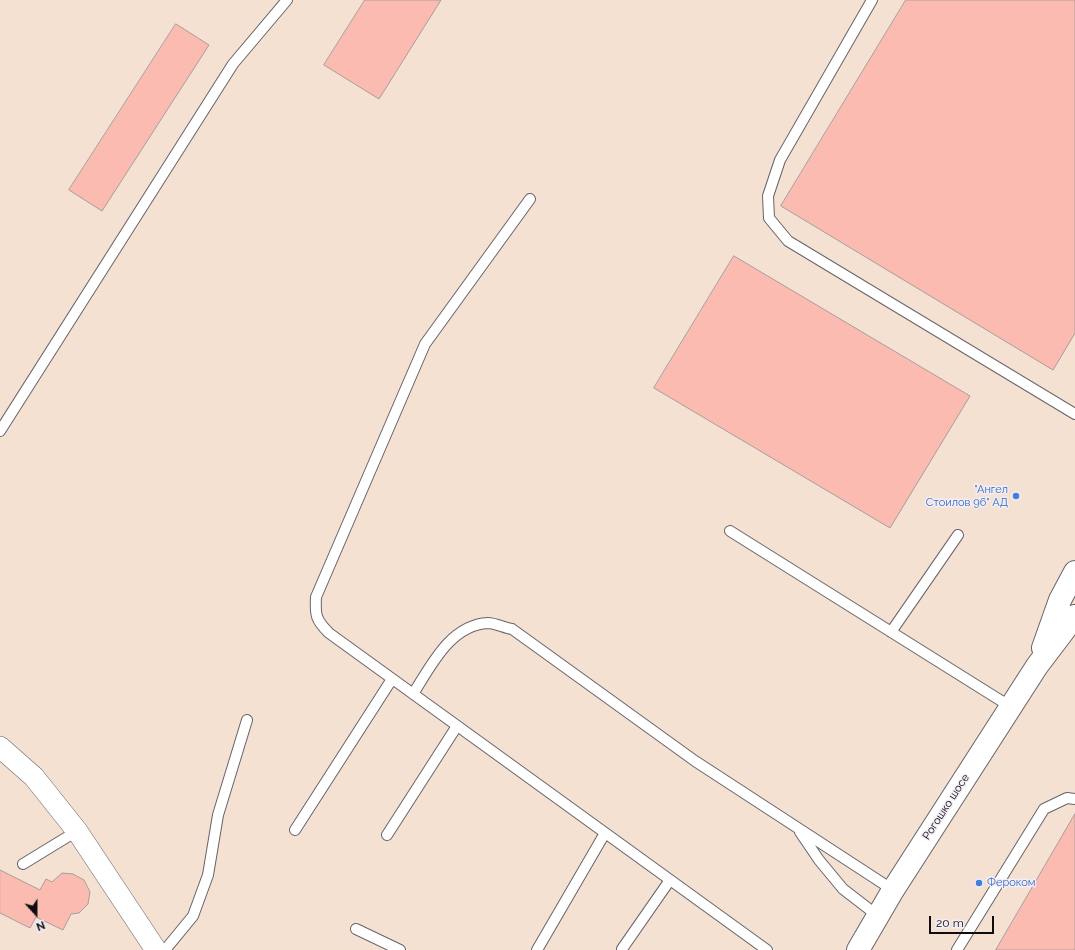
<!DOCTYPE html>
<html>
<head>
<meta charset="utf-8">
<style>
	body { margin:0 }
	#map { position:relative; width:1075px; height:950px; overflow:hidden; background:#f3edf5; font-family:Raleway,sans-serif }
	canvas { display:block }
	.north { position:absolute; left:16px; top:894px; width:40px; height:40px; -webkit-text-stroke:3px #f3edf5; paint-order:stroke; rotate:159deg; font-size:11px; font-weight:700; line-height:16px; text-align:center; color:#0e0c0e }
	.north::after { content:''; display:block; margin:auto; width:14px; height:18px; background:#0e0c0e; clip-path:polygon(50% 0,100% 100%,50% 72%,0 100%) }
	.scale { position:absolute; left:929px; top:916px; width:65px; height:18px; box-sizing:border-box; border:2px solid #0e0c0e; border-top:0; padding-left:5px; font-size:12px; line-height:14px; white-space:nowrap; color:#0e0c0e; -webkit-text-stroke:3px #f3edf5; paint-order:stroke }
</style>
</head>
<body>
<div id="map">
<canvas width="1075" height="950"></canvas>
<div class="north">N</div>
<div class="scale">20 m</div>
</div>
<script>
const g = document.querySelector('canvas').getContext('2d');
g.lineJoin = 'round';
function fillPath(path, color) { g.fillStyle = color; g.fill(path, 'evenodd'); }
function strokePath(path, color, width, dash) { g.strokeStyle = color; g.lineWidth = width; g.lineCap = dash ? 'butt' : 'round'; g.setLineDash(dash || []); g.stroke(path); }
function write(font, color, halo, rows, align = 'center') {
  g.font = font + ' Raleway,sans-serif'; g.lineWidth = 3; g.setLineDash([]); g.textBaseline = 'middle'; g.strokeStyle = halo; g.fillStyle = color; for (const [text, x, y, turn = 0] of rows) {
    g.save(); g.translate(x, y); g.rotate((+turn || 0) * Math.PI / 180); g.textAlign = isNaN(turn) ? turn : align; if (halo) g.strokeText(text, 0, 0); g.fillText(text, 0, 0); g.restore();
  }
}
const industrial = new Path2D(`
	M0,0H1075V950H0Z`);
const building = new Path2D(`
	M365,0H441L379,99L324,65Z
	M906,0H1075V333L1053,370L781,206Z
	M176,24L209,45L102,211L69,190Z
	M734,256L970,396L890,528L654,388Z
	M1075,814V950H996Z
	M0,870L40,890L46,879L52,882L62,873L73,874L84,880L90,892L88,904L79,913L71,914L63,930L36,917L30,928L0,913Z`);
const service = new Path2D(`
	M872,0L780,160L768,196L769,218L788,241L1075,414
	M530,199L425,344L316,597C315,616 316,620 329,633L767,950
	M0,431L233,64L287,0
	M730,531L1011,707
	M891,632L958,535
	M413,694C431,666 450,625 488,623C495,623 505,628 512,629L695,761L893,890
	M295,830L392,679
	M800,832L819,860L843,889L878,916
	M387,835L457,726
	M23,864L77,831
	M356,929L400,950
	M622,949L670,880
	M165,950L193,916L208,875L218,815L247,720
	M537,950L605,833
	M957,950L1044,809L1067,798L1075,799`);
const minor = new Path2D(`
	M0,747L34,777L77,831L156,950`);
const secondary = new Path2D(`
	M1043,648L1060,600L1075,572
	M858,950L893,890L1037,666L1075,616`);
const markers = [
	[1016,496,4,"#3f7fe0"],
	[979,883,4,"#3f7fe0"]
];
const shopNames = [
	["\"Ангел",1008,490],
	["Стоилов 96\" АД",1008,503],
	["Фероком",987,883,"left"]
];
const streetNames = [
	["Рогошко шосе",946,807,-57]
];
fillPath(industrial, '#f5e1d2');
fillPath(building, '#fcbbb1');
strokePath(building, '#a89d9c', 1);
strokePath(service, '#68636a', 12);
strokePath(minor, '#68636a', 22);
strokePath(secondary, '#68636a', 24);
strokePath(service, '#fff', 10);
strokePath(minor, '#fff', 21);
strokePath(secondary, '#fff', 22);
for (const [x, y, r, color] of markers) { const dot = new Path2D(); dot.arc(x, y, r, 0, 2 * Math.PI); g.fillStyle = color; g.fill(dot); strokePath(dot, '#f3edf5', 1.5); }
write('11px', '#366cbe', '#f3edf5', shopNames, 'right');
write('11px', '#0e0c0e', '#f3edf5', streetNames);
</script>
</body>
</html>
